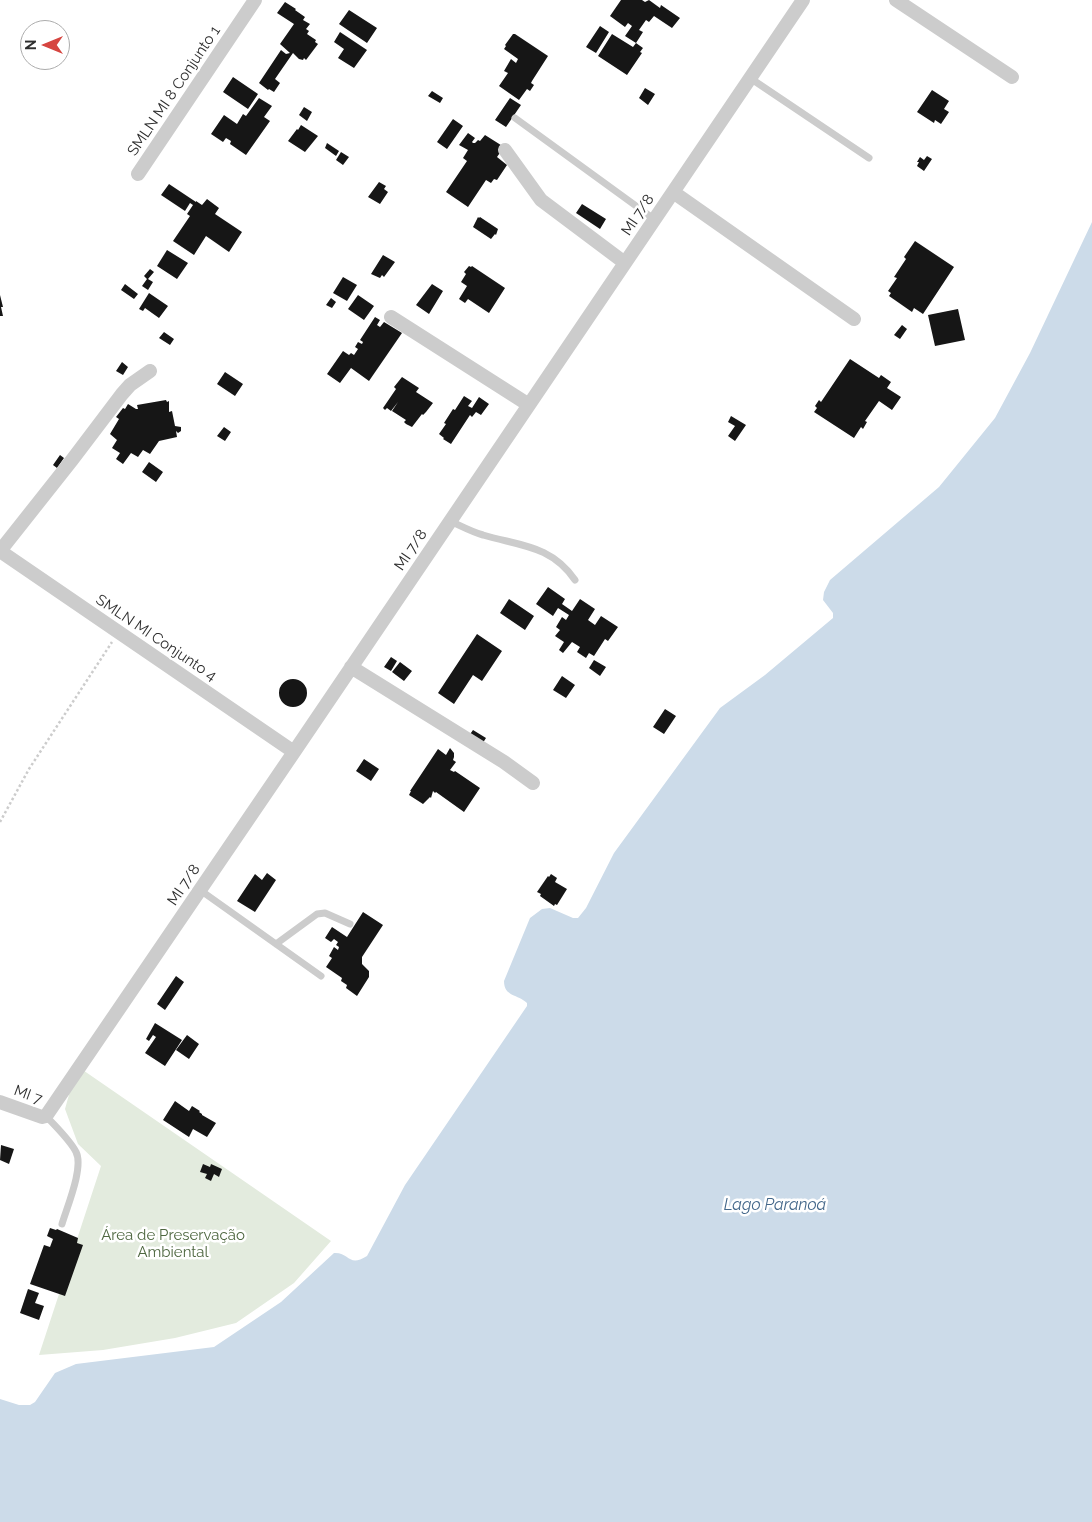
<!DOCTYPE html>
<html>
<head>
<meta charset="utf-8">
<style>
	body { margin:0 }
	#map { position:relative; width:1092px; height:1522px; overflow:hidden; background:#fff; font-family:Raleway,sans-serif }
	canvas { display:block }
	.north { position:absolute; left:20px; top:20px; width:50px; height:50px; box-sizing:border-box; background:#fff; border:1px solid #acacac; border-radius:50%; rotate:270deg; font-size:14px; font-weight:700; line-height:20px; text-align:center; color:#2f2f2f }
	.north::after { content:''; display:block; margin:auto; width:18px; height:22px; background:#d64540; clip-path:polygon(50% 0,100% 100%,50% 72%,0 100%) }
</style>
</head>
<body>
<div id="map">
<canvas width="1092" height="1522"></canvas>
<div class="north">N</div>
</div>
<script>
const g = document.querySelector('canvas').getContext('2d');
g.lineJoin = 'round';
function fillPath(path, color) { g.fillStyle = color; g.fill(path, 'evenodd'); }
function strokePath(path, color, width, dash) { g.strokeStyle = color; g.lineWidth = width; g.lineCap = dash ? 'butt' : 'round'; g.setLineDash(dash || []); g.stroke(path); }
function write(font, color, halo, rows, align = 'center') {
  g.font = font + ' Raleway,sans-serif'; g.lineWidth = 5; g.setLineDash([]); g.textBaseline = 'middle'; g.strokeStyle = halo; g.fillStyle = color; for (const [text, x, y, turn = 0] of rows) {
    g.save(); g.translate(x, y); g.rotate((+turn || 0) * Math.PI / 180); g.textAlign = isNaN(turn) ? turn : align; if (halo) g.strokeText(text, 0, 0); g.fillText(text, 0, 0); g.restore();
  }
}
const green = new Path2D(`
	M77,1066L331,1241L294,1283L236,1323L175,1338L103,1350L39,1355L101,1166L78,1144L65,1109Z`);
const water = new Path2D(`
	M1092,222V1522H0V1399L19,1405H30L35,1402L55,1373L76,1364L214,1347L281,1302L334,1253C350,1252 348,1268 367,1256L405,1185L527,1006V1003C518,994 504,997 504,981L530,918L542,909L550,908L573,918H578L586,908L614,853L720,708L765,675L833,618V613L823,600L824,592L830,580L939,487L995,418L1030,353Z`);
const building = new Path2D(`
	M621,0H642L645,2L649,0L660,8L661,5L680,18L672,28L654,16L649,22L646,20L639,30L643,32L636,43L625,36L632,26L628,23L625,27L610,16Z
	M285,2L296,9L295,10L305,17L303,20L310,24L306,29L309,31L307,34L316,40L315,42L318,44L306,60L304,58L303,60L299,59L293,53L275,79L280,83L274,92L269,89L268,90L259,83L281,50L286,54L290,53L280,44L294,24L277,13Z
	M349,10L377,28L367,43L339,24Z
	M600,26L609,32L596,53L586,47Z
	M340,32L367,50L354,68L338,58L344,49L334,42Z
	M513,34H515L548,56L532,81L531,83L534,85L530,91L527,89L519,100L499,86L508,73L504,71L511,59L516,63L518,59L504,49L506,46L505,45Z
	M612,34L633,47L636,43L643,48L640,52L642,53L627,75L598,56Z
	M233,77L258,94L248,109L223,92Z
	M645,88L655,94L648,105L639,98Z
	M932,90L949,101L944,109L949,112L941,124L935,120L934,123L917,112Z
	M432,91L443,98L440,103L428,96Z
	M259,98L272,106L264,117L270,121L246,155L230,144L231,141L226,138L223,142L211,134L224,115L237,124L243,114L246,116Z
	M510,98L521,105L506,127L495,120Z
	M304,107L312,112L307,121L299,115Z
	M453,119L463,126L447,149L437,142Z
	M301,125L318,136L305,152L288,141L297,129L298,130Z
	M468,133L475,138L472,142L473,143H475L478,140L480,141L485,135L504,147L497,157L507,165L497,180L494,179L491,183L486,180L468,207L446,192L467,161L463,158L468,150L459,145Z
	M327,143L339,151L336,156L325,148Z
	M341,152L349,157L343,165L336,160Z
	M927,156L932,159L924,171L917,166L919,162H917L920,157L924,160Z
	M379,182L386,186L384,189L388,192L380,204L368,197Z
	M169,184L196,202V201L202,205L207,199L219,208L215,214L242,232L229,252L206,236L194,255L173,241L190,216L187,214L193,205L190,203L185,211L161,195Z
	M582,204L606,219L600,229L576,213Z
	M478,217L479,218L480,217L498,229L496,235L495,234L491,239L473,227Z
	M915,241L954,267L923,314L914,308L912,312L889,296L891,293L888,291L897,278L894,277L906,259L904,257Z
	M167,250L188,263L177,279L157,266Z
	M383,255L395,262L384,277L382,275L380,278L371,274Z
	M469,266L471,267L472,266L505,288L489,313L468,299L465,303L459,299L467,286L461,282L466,274L464,272Z
	M150,269L154,272L148,279L153,282L148,290L142,286L147,279L144,276Z
	M343,277L357,285L347,301L333,293Z
	M125,284L138,294L134,299L121,290Z
	M432,284L443,291L429,314L416,305Z
	M149,293L168,306L159,318L145,308L143,311L139,309Z
	M0,295L3,307H1L3,316H0Z
	M358,295L374,306L364,320L348,309Z
	M331,298L336,302L332,308L326,305Z
	M958,309L965,340L935,346L928,315Z
	M375,317L380,320L377,325L380,327L384,322L402,333L369,381L351,368L340,383L327,374L343,351L349,355L351,353L354,355L358,349L355,347L358,342L362,344L363,342L360,340Z
	M902,325L907,329L900,339L894,335Z
	M164,332L174,339L170,345L159,338Z
	M850,359L879,378L881,375L891,382L887,388L901,397L892,410L879,401L865,421L867,422L863,429L861,427L854,438L814,412L817,408L815,406L819,400L821,402Z
	M122,362L128,367L123,375L116,371Z
	M225,372L243,384L235,396L217,384Z
	M402,377L419,388L416,392L433,403L426,412L423,415L422,414L412,427L406,424L404,422L406,420L392,411L398,402L391,411L387,408L385,410L383,408L396,389L394,387Z
	M464,396L472,401L468,406L472,408L479,397L489,404L481,415L476,412L472,417L470,415L451,444L443,439L444,438L439,434L446,424L444,423L453,409L455,410Z
	M166,400L167,402L169,401V412L172,411L175,426L181,427V431L178,433L176,431L177,437L159,441L150,454L143,450L138,457L131,453L123,464L116,459L120,453L112,448L117,440L110,434L119,419L116,417L123,408L125,409L128,404L136,409H138L137,405Z
	M731,416L746,425L735,441L728,436L735,426L728,422Z
	M224,427L231,432L225,441L217,436Z
	M60,455L64,458L57,468L53,465Z
	M149,462L163,472L156,482L142,472Z
	M548,587L565,599L562,604L572,611L580,599L595,609L588,620L595,625L601,616L618,627L608,641L605,639L594,656L589,653L586,658L577,652L580,647L572,642L563,653L559,650L564,642L555,636L560,630L556,627L562,617L566,620L569,615L558,608L553,616L536,604Z
	M509,599L534,616L525,630L500,613Z
	M477,634L502,651L482,681L473,675L454,704L438,693Z
	M391,657L397,661L391,671L384,667Z
	M594,660L606,667L600,676L589,668Z
	M400,662L412,671L404,681L392,672Z
	M562,676L575,685L566,698L553,690Z
	M279 693a14 14 0 1 1 28 0a14 14 0 1 1-28 0Z
	M665,709L676,716L664,734L653,727Z
	M473,730L486,738L479,749L466,740Z
	M450,748L454,753V757L453,760L456,762L450,770L454,772L455,771L480,788L464,812L436,792L435,793L433,791L431,798L430,797L423,804L409,795L411,791H410L438,749L446,755Z
	M364,759L379,769L371,781L356,771Z
	M267,873L276,880L255,912L237,901L255,874L262,880Z
	M551,874L557,878L555,882L567,889L557,905L555,904L554,906L540,896L541,894L537,892L548,876L549,877Z
	M363,912L383,925L362,957V964L369,971V977L357,996L346,988L347,985L341,981L342,978L326,967L332,958L329,956L334,947L338,950L339,947L336,945L338,942L334,939L331,942L325,938L332,927L347,937Z
	M176,976L184,982L165,1010L157,1004Z
	M155,1023L182,1040L165,1066L145,1053L156,1037L153,1035L149,1041L146,1039Z
	M187,1035L199,1044L189,1059L176,1050Z
	M175,1101L189,1111L192,1106L200,1111L199,1112L202,1114V1115L216,1123L207,1137L193,1129L189,1137L163,1120Z
	M1,1145L14,1149L9,1164L0,1160Z
	M203,1164L210,1167L211,1164L222,1169L219,1177L214,1174L211,1181L205,1178L207,1174L200,1172Z
	M50,1228L56,1230L57,1229L78,1238L77,1243L83,1245L65,1296L30,1284L44,1245L50,1247L53,1239L47,1236Z
	M28,1289L39,1293L35,1303L44,1306L39,1320L20,1313Z`);
const path = new Path2D(`
	M0,822L29,769L112,642`);
const lane = new Path2D(`
	M750,78L869,158
	M515,118L654,219
	M450,521C461,526 472,532 483,535C520,546 551,545 575,580
	M200,890L321,976
	M276,944L317,914L325,913L350,924
	M46,1116C55,1126 70,1140 76,1152C84,1167 67,1207 62,1224`);
const street = new Path2D(`
	M896,0L1012,77
	M505,150L541,200L625,263
	M138,174L255,0
	M673,192L854,319
	M391,317L529,405
	M0,551L294,752
	M0,551L72,460L122,394L130,385L150,371
	M351,667L504,762L533,783
	M0,1102L42,1117L46,1116L294,752L803,0`);
const streetNames = [
	["SMLN MI 8 Conjunto 1",174,91,-56],
	["MI 7/8",638,215,-56],
	["MI 7/8",411,550,-56],
	["SMLN MI Conjunto 4",156,638,34],
	["MI 7/8",184,885,-56],
	["MI 7",28,1095,20]
];
const parkNames = [
	["Área de Preservação",173,1235],
	["Ambiental",173,1252]
];
const waterNames = [
	["Lago Paranoá",775,1205]
];
fillPath(green, '#e3ebde');
fillPath(water, '#ccdbe9');
fillPath(building, '#161616');
strokePath(path, '#ccc', 2.5, [2.5, 2.5]);
strokePath(lane, '#ccc', 7);
strokePath(street, '#ccc', 14);
write('15px', '#2f2f2f', '#fff', streetNames);
write('15px', '#4e6740', '#fff', parkNames);
write('italic 16px', '#43678a', '#fff', waterNames);
</script>
</body>
</html>
